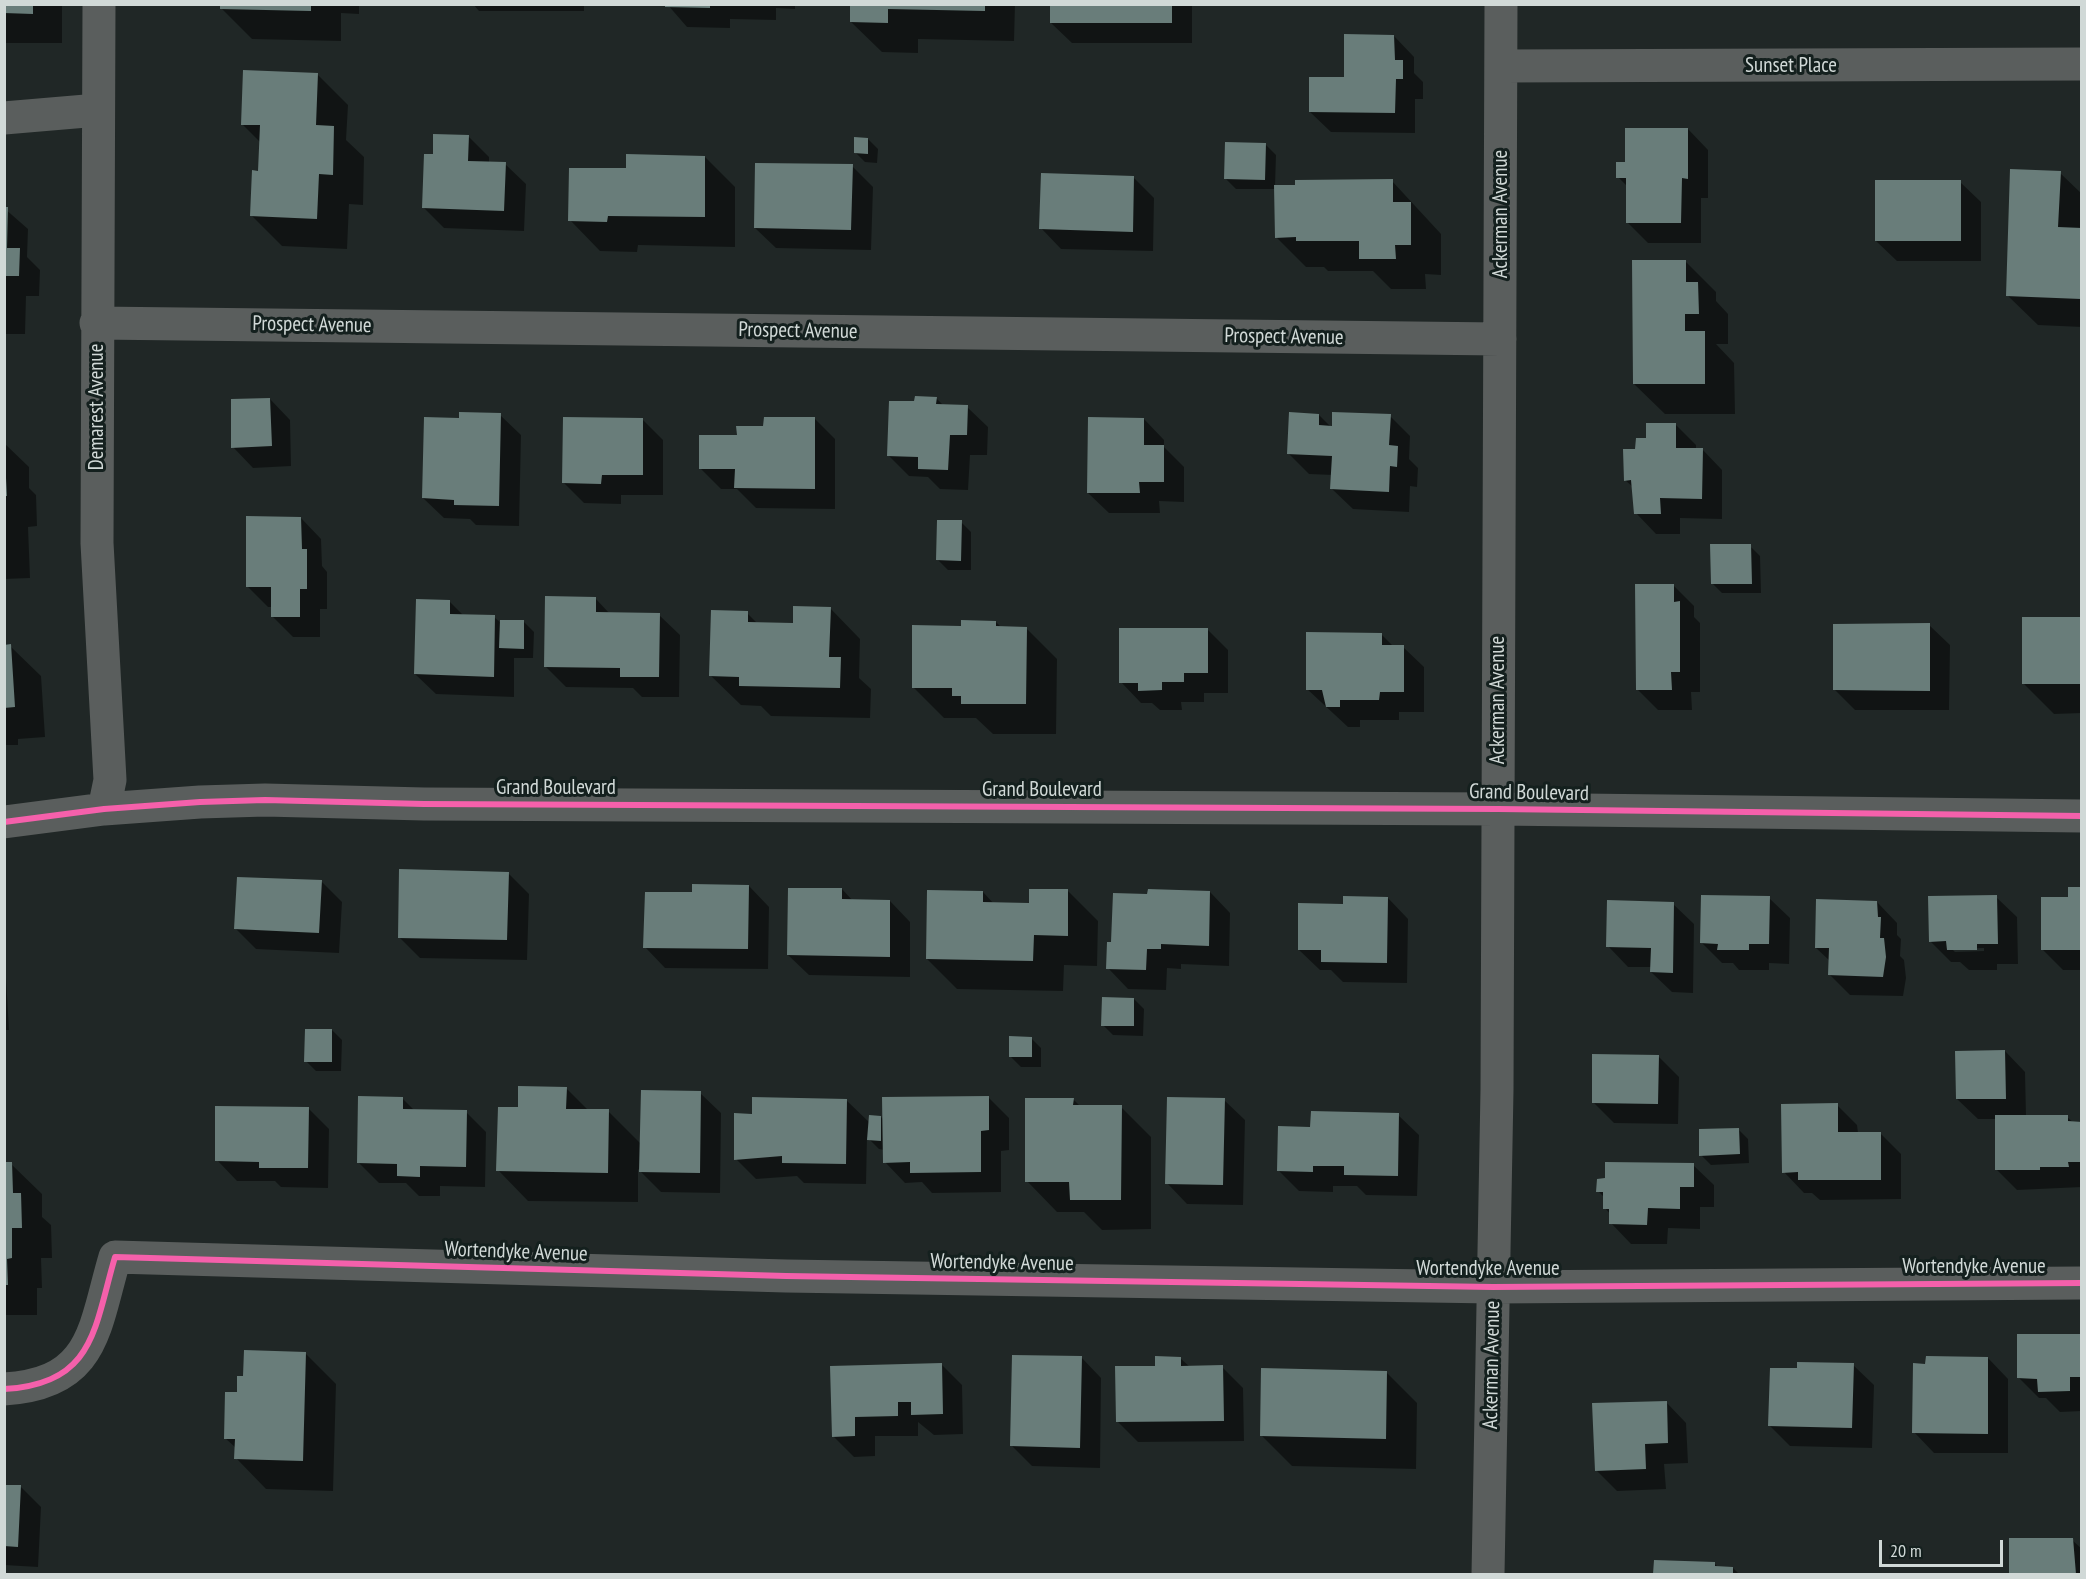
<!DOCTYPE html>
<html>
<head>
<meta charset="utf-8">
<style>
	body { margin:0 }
	#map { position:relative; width:2086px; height:1579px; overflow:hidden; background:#202726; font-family:"PT Sans Narrow",sans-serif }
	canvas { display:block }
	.frame { position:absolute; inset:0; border:6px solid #d1d9d7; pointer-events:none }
	.scale { position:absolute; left:1879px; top:1540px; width:124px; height:27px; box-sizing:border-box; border:3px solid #d1d9d7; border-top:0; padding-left:8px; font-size:18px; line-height:21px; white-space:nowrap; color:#d1d9d7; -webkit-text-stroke:4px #14201e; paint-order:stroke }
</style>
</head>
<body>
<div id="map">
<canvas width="2086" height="1579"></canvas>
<div class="frame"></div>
<div class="scale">20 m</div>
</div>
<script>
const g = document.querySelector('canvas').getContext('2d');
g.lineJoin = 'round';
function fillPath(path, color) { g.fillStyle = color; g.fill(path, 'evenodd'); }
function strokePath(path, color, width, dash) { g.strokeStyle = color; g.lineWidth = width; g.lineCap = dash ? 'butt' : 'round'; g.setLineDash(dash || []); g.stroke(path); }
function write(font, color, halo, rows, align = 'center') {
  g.font = font + ' "PT Sans Narrow",sans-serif'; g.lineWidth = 6; g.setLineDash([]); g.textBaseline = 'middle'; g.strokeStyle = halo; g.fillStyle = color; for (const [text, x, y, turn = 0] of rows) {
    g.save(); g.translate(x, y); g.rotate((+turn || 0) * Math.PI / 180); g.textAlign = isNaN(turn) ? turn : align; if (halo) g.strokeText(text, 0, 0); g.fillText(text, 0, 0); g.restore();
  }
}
const shadow = new Path2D(`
	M4,4H62V43H4Z
	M222,4H359V14L341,13V41L252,39L222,9Z
	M473,4H584V11H479Z
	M667,4H795V9L776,8V20L730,19V28L687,27Z
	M851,4H1015L1014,41L918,39V53L882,52L851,22Z
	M1051,4H1192V43H1072L1051,23Z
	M1394,36L1414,57V73L1423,82V99H1415V133L1331,132L1310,112Z
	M317,74L348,105L346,140L364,157L363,205L349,204L347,249L282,246L252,216L260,172L261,143L242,124Z
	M1688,129L1708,150V198H1701V243H1648L1627,222L1628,187L1618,177L1626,164Z
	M469,137L489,157V163L505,164L526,184L524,231L444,228L424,208L434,156Z
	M868,139L878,149L877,163L865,162L855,152Z
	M1266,145L1276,155L1275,186L1392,181L1441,234V275L1425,274L1426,289H1391L1373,271H1328L1324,267H1306L1276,237V189H1236L1226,179Z
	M705,157L735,187V247L638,245L637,252L600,251L570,220L627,170Z
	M852,166L873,187L871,250L776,248L755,228Z
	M2060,173L2082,194V327L2038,325L2007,295Z
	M1134,178L1154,198L1153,251L1061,249L1041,228Z
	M1960,182L1981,202V261H1897L1876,241Z
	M4,208L28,229L27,257L40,270L39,296H26L25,334H4Z
	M1686,262L1716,292V301L1728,314V344H1716L1734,363L1735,414H1665L1634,384Z
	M936,398L944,406L967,407L988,427L987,455H970L968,490L940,489L928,477L909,476L889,456L916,403Z
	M270,399L290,420L291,466L253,468L233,447Z
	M500,415L521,435L519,526L476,525L470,519L444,518L423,498L460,420Z
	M1319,415L1331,427L1390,416L1410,436L1409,459L1418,468L1417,487L1410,486L1409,512L1353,509L1332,489L1333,475L1309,474L1289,454Z
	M642,419L663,440V495H621V504L584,503L564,483Z
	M815,419L835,439V509L756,508L737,489H721L700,468L739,437L765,428Z
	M1144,419L1164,440V447L1184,467V502L1159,501L1160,513H1109L1088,493Z
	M1676,425L1696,445V449H1702L1722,470V519L1680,518V534H1656L1636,513L1634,488L1625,480L1637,450L1647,440Z
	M4,443L29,467V488L36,495L37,526L28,527L30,578L4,579Z
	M301,518L321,539L322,566L327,572V609H320V637H293L273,617V607H268L247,586Z
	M961,522L971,532V570H948L938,560Z
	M1750,546L1760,556L1761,593H1722L1712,583Z
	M1673,585L1694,606V617L1700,623V692H1691L1692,710H1658L1637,689Z
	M595,598L610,614L659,615L680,635L679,697H642L633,688L566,687L545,666Z
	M450,602L464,616L494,617L501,623L524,622L534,632L533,658H514V697L436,694L415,674Z
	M830,608L860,639L859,678L871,689L870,718L771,716L761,706L741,705L710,675L747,613L758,624L795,625Z
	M2082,618V713L2054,714L2023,683Z
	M996,622L1002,628H1026L1057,659L1056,734H993L976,718H944L913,687L963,627Z
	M1929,625L1950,645L1949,710H1855L1835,690Z
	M1207,629L1228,650V693H1204V702H1181L1182,710H1160L1152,703H1141L1121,682Z
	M1381,634L1394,647H1403L1424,667V712H1399V720H1360V727H1348L1307,689Z
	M4,646H10L41,676L45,737L18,739V745H4Z
	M508,873L529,894L527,960L420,958L399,937Z
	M321,881L342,902L339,953L256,949L236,929Z
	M749,886L769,907L768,969L665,968L645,947L693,894Z
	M842,889L853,901H890L910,922V977L809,975L788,955Z
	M2082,889V970H2063L2042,949Z
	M1068,891L1098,921L1097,966L1064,965L1063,991L957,989L927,959L983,892L994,904H1030Z
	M1210,892L1230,913L1229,966L1181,964V969L1167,968L1166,990L1128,989L1108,968L1149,895Z
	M1996,897L2017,917L2018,964H1997V970H1969L1960,962H1951L1930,941ZM1984,948V951L1955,952L1952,949Z
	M1388,898L1408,919L1407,983L1343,982L1331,970H1320L1299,950L1345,906Z
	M1769,898L1790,918L1789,964L1769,963V970H1739L1733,963H1722L1701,942Z
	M1877,902L1897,923V935L1901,939L1900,956L1904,960L1906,978L1903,996L1850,995L1829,974L1830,961L1816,948Z
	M1673,904L1694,924L1693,993L1672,992L1651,972L1652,967H1628L1608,946Z
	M4,943L9,1030H4Z
	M1134,999L1144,1009L1143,1036L1113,1035L1103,1025Z
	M332,1030L342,1040L341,1071H316L306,1061Z
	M1031,1038L1041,1048V1067H1021L1011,1057Z
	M2005,1051L2025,1072L2026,1116L2067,1117L2074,1123H2082V1187L2017,1190L1996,1169V1119H1978L1957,1099Z
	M1658,1056L1679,1077L1678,1124L1614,1123L1594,1103Z
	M566,1088L589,1111H608L641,1144L700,1093L721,1113L720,1193L661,1192L638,1169V1202L528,1201L498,1170L519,1108Z
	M988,1097L1009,1118V1150L1001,1151V1192L932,1193L922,1182L905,1183L885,1162L884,1150L879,1149L867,1137L866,1184L804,1183L797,1176L756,1179L736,1159L753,1115L846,1100L870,1123L881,1117L884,1120Z
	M403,1099L414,1110L466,1112L486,1132L485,1187L440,1186V1196H419L406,1183H379L358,1162Z
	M1073,1099L1080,1106L1121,1107L1151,1137V1229L1102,1230L1084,1212H1057L1027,1181Z
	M1224,1100L1245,1120L1243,1205L1187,1204L1167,1183Z
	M1837,1105L1857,1125L1858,1133H1880L1901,1154V1199L1820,1200L1812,1193H1804L1784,1172Z
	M309,1109L329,1129L328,1188L281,1187L275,1181H237L217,1160Z
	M1398,1115L1419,1135L1417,1196L1366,1195L1357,1186H1333V1192L1299,1191L1279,1171L1312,1129Z
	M1738,1129L1748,1139L1749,1163L1711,1165L1701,1155Z
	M4,1164H11L42,1194V1217L51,1225L52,1258H41L42,1288H37V1315H4Z
	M1693,1165L1714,1185V1207H1700V1229L1668,1228L1667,1244H1631L1611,1223V1215L1605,1208V1198L1598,1191Z
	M2082,1335V1411L2060,1412L2046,1398H2039L2019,1378Z
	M305,1353L336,1384L333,1491L266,1489L236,1458V1448L225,1438L238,1394L244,1378Z
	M1081,1357L1101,1378L1100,1468L1032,1466L1012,1446Z
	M1180,1358L1190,1367H1222L1243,1388L1244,1441L1138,1442L1118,1422L1156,1367Z
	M1988,1358L2008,1379V1453H1934L1914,1432L1927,1365Z
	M942,1365L962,1385L963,1434L934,1435L918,1422V1436H875V1456L854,1457L833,1436L832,1367Z
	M1853,1365L1874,1385L1872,1448L1790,1446L1770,1426L1798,1370Z
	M1387,1373L1417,1403L1416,1469L1292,1466L1261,1435Z
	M1666,1402L1686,1423L1688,1463L1664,1464L1666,1489L1617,1491L1596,1470Z
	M4,1486L21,1487L41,1507L38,1567L4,1565Z
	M2010,1539L2072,1540L2082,1549V1574H2010Z
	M1655,1561L1714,1563L1719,1568H1733L1739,1574H1655Z`);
const building = new Path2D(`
	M4,4H33V14L4,13Z
	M220,4H311V11L220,9Z
	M665,4H710V8L665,7Z
	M850,4H985V11L888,9V23L850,22Z
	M1050,4H1172V23H1050Z
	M1344,34L1394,35L1395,60H1403V79H1396L1395,113L1309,112V77H1344Z
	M243,70L318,73L316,125L334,126L333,175L319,174L317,219L250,216L252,170L258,171L260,125H241Z
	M1625,128H1688V179L1682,178L1681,223H1626V178H1616V162H1625Z
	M433,134L469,135L468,161L506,162L504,211L422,208L424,154H433Z
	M854,137L868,138V154L854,153Z
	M1225,142L1266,143L1265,180L1224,179Z
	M626,154L705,156V217L608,216L607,222L568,221L569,168H626Z
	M755,163L853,164L851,230L754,228Z
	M2010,169L2061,171L2058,227L2082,228L2081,299L2006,296Z
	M1041,173L1134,176L1133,232L1039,229Z
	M1393,179V202H1411V245H1395L1396,259H1359V241H1296V237L1275,238L1274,185H1295V180Z
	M1875,180H1961V241H1875Z
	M4,207H8L7,248H20L19,276H4Z
	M1632,260H1686V282H1698L1699,314H1685V331H1705V384H1633Z
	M915,396L937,397L936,404L968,405L967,435H950L948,470L918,469V457L887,456L889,401H914Z
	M270,398L272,446L231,448V399Z
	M459,412L501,413L499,506L454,505V500L422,498L424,417L459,418Z
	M1289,412L1319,414V425L1332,426V412L1391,414L1389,445L1398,446L1397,467L1390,466L1389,492L1330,489L1332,456L1287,454Z
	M563,417L643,418V475H602L601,484L562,483Z
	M764,417H815V489L734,488L735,469H699V435H737L736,426H763Z
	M1088,417L1144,418V445H1164V482H1139L1140,493H1087Z
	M1646,423H1676V448H1703L1702,499L1660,498L1661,514H1634L1631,480L1624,481L1623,449H1635L1636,438H1646Z
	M4,478H6L7,496H4Z
	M246,516L301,517L302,549H307V589H300V617H271V587H246Z
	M937,520H962L961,561L936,560Z
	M1710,544H1751L1752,584H1711Z
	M1635,584H1674V602L1680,601V672H1671L1672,690H1636Z
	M545,596L596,597V612L660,613L659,677H620V668L544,667Z
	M416,599L450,600V614L495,615L494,677L414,674Z
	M793,606L831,607L829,657H841L840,688L739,686V677L709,676L711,610L748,611V622L793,623Z
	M2022,617H2082V684H2022Z
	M500,620H524V649L499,648Z
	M961,620L996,621V626L1027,627L1026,704H961V696H952V688H912V625L961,626Z
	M1930,623V691L1833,690V624Z
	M1119,628H1208V673H1184V682H1162V690L1138,691V683H1119Z
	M1306,632L1382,633V645H1404V692H1380L1379,700H1340V707H1326L1322,690H1306Z
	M11,644L15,707L4,708V645Z
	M399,869L509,872L507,940L398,938Z
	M237,877L322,880L319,933L234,929Z
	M692,884L749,885L748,949L643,948L645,892H692Z
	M2068,887H2082V950H2041V897H2068Z
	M788,888H842V899L890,900V957L787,955Z
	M1029,889H1068V936L1034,935L1033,961L926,959L927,890L983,891V902L1029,903Z
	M1148,889L1210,891L1209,946L1161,944V949H1147L1146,970L1106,969L1107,942H1111L1113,893L1147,894Z
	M1701,895L1770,896L1769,944H1749V950H1717L1718,944L1700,943Z
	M1997,895L1998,944H1977V950H1947L1946,941L1929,942L1928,896Z
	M1343,896L1388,897L1387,963L1321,962V950H1298V903L1343,904Z
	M1816,899L1877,901L1878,917H1881L1880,938H1884L1886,957L1883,977L1828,975L1829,948H1815Z
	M1607,900L1674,902L1673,973L1650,972L1651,948L1606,947Z
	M1102,997L1134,998V1026H1101Z
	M305,1029H332V1062H304Z
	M1009,1036L1032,1037V1057H1009Z
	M2005,1050L2006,1099H1956L1955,1051Z
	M1592,1054L1659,1055L1658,1104L1592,1103Z
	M518,1086L567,1087L566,1109H609L608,1173L496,1171L498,1107H518Z
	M641,1090L701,1091L700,1173L639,1172Z
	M358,1096L403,1097V1109L467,1110L466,1167L420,1166V1177L397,1176V1164L357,1163Z
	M989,1096V1130L981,1131V1172L910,1173V1162L883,1163L882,1097Z
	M752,1097L847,1099L846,1164L782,1163V1156L734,1160V1113L752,1114Z
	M1167,1097L1225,1098L1223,1185L1165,1184Z
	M1025,1098H1074L1073,1105H1122L1121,1200H1070L1069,1182H1025Z
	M1838,1103V1132H1881V1180H1798V1172L1782,1173L1781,1104Z
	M215,1106L309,1107L308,1168H259V1162L215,1161Z
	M1311,1111L1399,1113L1398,1176L1344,1175V1166H1313V1172L1277,1171L1278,1126L1310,1127Z
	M869,1115L881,1116V1141L867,1140Z
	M1995,1115H2068V1121L2082,1122V1162H2068L2069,1167H2040V1170H1995Z
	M1739,1128L1740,1154L1699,1156V1129Z
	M4,1162H12L13,1193H21L22,1228H12V1258L7,1259L8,1285H4Z
	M1605,1162L1694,1163V1187H1680V1209L1648,1208L1647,1225L1609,1224V1209H1603V1192H1596L1597,1179L1605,1178Z
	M2017,1334H2082V1377H2070V1391L2038,1392L2037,1379L2017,1378Z
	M244,1350L306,1352L303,1461L234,1459L235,1439H224L225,1392H237V1376H243Z
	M1012,1355L1082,1356L1080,1448L1010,1446Z
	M1155,1356L1181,1357V1366L1223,1365L1224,1421L1116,1422L1115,1366H1155Z
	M1926,1356L1988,1357V1434L1912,1433L1913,1363L1925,1364Z
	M1797,1362L1854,1363L1852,1428L1768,1426L1770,1368H1797Z
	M942,1363L943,1414L911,1415V1402H898V1416L855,1417V1436L832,1437L830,1366Z
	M1261,1368L1387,1371L1386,1439L1260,1436Z
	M1667,1401L1668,1443L1645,1444L1646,1469L1595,1471L1592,1403Z
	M4,1485H21L18,1547L4,1546Z
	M2009,1538H2073L2076,1574H2009Z
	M1654,1560L1715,1562V1566L1733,1567V1574H1653Z`);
const minor = new Path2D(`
	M99,4L97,543L110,780L104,809
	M1501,66L2082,64
	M4,118L98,110
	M96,323L1500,339
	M4,822L104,809L200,802L265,800L424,804L1498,809L2082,816
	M4,1389C95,1384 94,1328 115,1257L786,1276L1493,1287L2082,1283
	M1488,1574L1497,1090L1501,4`);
const cycleway = new Path2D(`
	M4,822L104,809L200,802L265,800L424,804L1498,809L2082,816
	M4,1389C95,1384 94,1328 115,1257L786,1276L1493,1287L2082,1283`);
const streetNames = [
	["Sunset Place",1791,66],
	["Ackerman Avenue",1501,214,-90],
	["Prospect Avenue",312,325,1],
	["Prospect Avenue",798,331,1],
	["Prospect Avenue",1284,337,1],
	["Demarest Avenue",97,407,-90],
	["Ackerman Avenue",1498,700,-90],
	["Grand Boulevard",556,788],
	["Grand Boulevard",1042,790],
	["Grand Boulevard",1529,793,1],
	["Wortendyke Avenue",516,1252,2],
	["Wortendyke Avenue",1002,1263,1],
	["Wortendyke Avenue",1974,1267],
	["Wortendyke Avenue",1488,1269],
	["Ackerman Avenue",1492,1365,-89]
];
fillPath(shadow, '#0007');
fillPath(building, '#697d7a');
strokePath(minor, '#5a5e5d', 33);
strokePath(cycleway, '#f560ab', 6);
write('21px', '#d1d9d7', '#14201e', streetNames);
</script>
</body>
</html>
